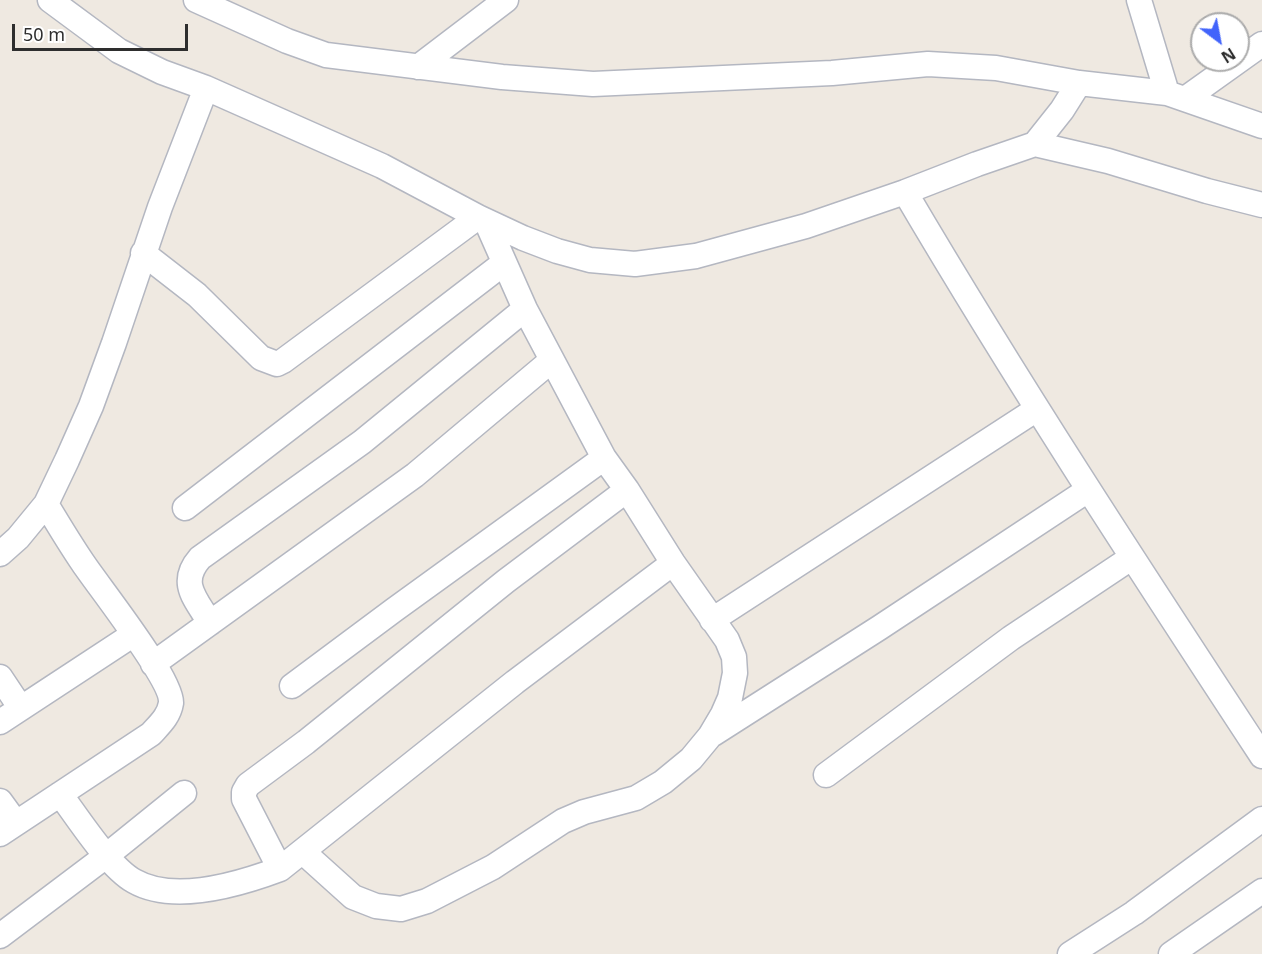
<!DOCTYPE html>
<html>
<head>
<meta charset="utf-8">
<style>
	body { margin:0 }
	#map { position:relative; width:1262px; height:954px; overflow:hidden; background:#efe9e1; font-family:"Noto Sans",sans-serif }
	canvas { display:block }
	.north { position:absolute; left:1190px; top:12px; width:60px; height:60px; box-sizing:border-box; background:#fff; border:2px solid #ababab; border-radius:50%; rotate:148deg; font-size:16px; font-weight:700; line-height:24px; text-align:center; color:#2e2e2e }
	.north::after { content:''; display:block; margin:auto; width:21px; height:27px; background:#4264fb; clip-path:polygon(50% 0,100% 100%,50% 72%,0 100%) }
	.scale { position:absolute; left:12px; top:24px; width:176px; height:27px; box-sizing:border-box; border:3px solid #2e2e2e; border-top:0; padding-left:8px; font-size:18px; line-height:21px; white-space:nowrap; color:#2e2e2e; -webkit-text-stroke:4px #fff; paint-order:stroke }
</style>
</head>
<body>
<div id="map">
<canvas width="1262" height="954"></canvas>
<div class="north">N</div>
<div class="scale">50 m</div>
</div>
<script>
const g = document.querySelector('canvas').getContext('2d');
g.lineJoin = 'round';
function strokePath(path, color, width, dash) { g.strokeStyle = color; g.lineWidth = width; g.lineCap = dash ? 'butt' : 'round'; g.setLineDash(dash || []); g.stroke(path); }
const minor = new Path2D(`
	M50,0L119,51L162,72L206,88L382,166L478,217L523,238L557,251L590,260L635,264L696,256L806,226L905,192L977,164L1035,144L1108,161L1207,191L1262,205
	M196,0L287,41L326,55L502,77L593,84L832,73L928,64L996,68L1079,83L1167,93L1262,126
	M1139,0L1167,93
	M418,67L506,0
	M1185,99L1262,44
	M1035,144L1062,110L1079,83
	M905,192C1018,384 1140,570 1262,756
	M143,253L197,295L261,358L277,364L283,361L478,217
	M185,508L504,263
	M0,554L18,538L46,504L67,460L91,406L114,343L160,207L206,88
	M712,620L1037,409
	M210,623C196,599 178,583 200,558L362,442L525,309
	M153,664L415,475L552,360
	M0,677L20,707
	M292,686L394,610L604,458
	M0,722L134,634
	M713,734L879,628L1088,490
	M826,775L1011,638L1131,558
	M60,794C78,818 109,867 134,881C174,904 240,884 280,869L515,682L673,563
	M0,801L16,823
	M0,834L151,734C160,724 169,716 171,703C173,680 99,587 83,563C70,544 58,524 46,504
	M303,852L353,897L376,906L401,909L427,901L493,867L563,821L584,812L636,798L663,782L691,759L710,736L723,714L730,698L735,673L734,657L727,640L673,563L627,490L604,458L525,309L486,221
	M280,869L244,799V792L248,785L306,742L506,581L627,490
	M0,936L106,856L184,793
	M1070,954L1134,913L1262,819
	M1171,954L1262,891`);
strokePath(minor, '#b4b7c1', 27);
strokePath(minor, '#fff', 24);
</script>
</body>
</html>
